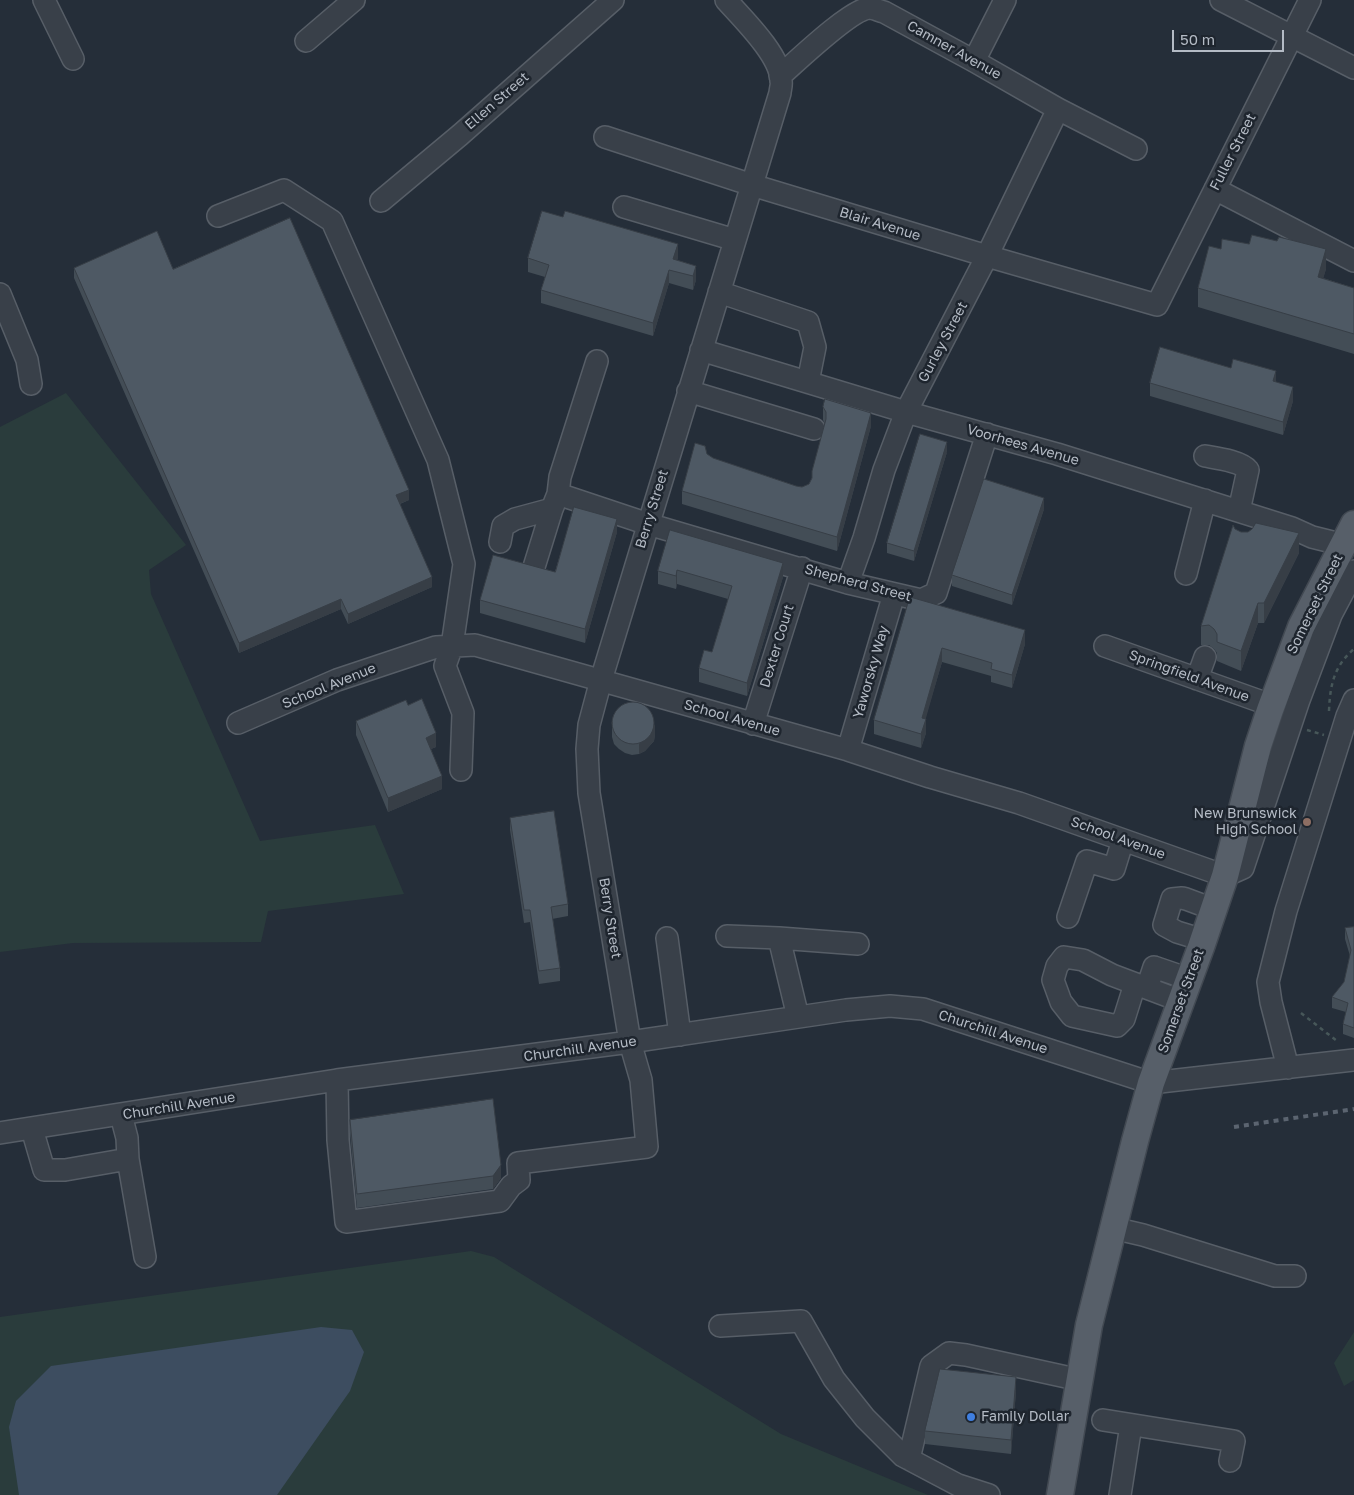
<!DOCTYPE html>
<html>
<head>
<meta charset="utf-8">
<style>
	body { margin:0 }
	#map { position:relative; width:1354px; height:1495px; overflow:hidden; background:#252e39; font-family:"Golos Text",sans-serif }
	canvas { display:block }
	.scale { position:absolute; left:1172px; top:30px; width:112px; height:22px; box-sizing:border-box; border:2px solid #b4bbc5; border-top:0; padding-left:6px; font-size:15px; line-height:18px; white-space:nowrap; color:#b4bbc5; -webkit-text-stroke:4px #1e252e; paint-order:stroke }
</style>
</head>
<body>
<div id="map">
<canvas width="1354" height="1495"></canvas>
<div class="scale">50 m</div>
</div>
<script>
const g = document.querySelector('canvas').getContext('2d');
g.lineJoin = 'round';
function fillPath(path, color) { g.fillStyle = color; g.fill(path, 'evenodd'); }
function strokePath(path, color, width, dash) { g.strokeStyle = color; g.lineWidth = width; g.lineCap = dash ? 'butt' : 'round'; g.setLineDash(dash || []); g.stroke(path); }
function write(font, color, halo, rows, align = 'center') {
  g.font = font + ' "Golos Text",sans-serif'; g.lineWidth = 5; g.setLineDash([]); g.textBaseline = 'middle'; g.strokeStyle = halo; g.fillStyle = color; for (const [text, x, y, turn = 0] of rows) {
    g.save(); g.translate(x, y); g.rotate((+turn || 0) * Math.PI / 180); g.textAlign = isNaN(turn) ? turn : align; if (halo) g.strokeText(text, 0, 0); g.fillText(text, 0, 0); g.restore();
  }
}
const green = new Path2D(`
	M66,393L186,545L149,570L151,594L260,841L375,825L404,894L268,911L261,942L73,943L0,952V427Z
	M471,1251L494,1257L781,1434L928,1495H0V1317Z
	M1354,1332V1380L1344,1386L1334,1363Z`);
const water = new Path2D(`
	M321,1327L352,1330L364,1352L350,1391L277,1495H19L9,1427L16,1401L51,1366Z`);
const path = new Path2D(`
	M1329,711C1330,685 1334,666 1354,649
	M1307,730L1324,735
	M1301,1013L1337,1041`);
const minor = new Path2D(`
	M44,0L73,59
	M1221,0L1354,68
	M306,41L354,0
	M974,61L1005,0
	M780,76C797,61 850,10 869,8C874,8 879,11 884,12L974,61L1058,109L1136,149
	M605,137L752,185L987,256L1157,305L1310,0
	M1215,189L1354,261
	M381,201L460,135L613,0
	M624,207L735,240
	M218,216L284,190L332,221L438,460L464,564L452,646L445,666L463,713L461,770
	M719,292L808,322L815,347L808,382
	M0,294L27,360L31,384
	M701,350L906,412L1057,454L1292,528L1312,537L1344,545
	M597,361L560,477L558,494L648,524L848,583L921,600L936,593L987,434
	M688,391L814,429
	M1205,456C1216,458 1241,461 1248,470L1239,511
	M500,542L503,526L515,519L552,509L558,494
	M534,567L552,509
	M1186,574L1205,500
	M848,583L864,538L884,470L906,412L987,256L1058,109
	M1105,646L1265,703L1270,710
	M1197,679L1205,657
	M238,723L337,680L436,647L475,645L848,750L930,777L1019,803L1225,876L1243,868L1299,700L1331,615L1354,571
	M753,724L802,568
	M848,750L894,594
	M1068,917L1087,861L1114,869L1123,840
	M727,936L779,938L858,944
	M667,938L680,1035
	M779,938L798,1017
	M1203,940L1177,932L1164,925L1172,899L1182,898L1186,899L1213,909
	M1135,984L1124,1019L1117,1026L1072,1016L1061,1002L1053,980L1057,966L1064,957L1083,960L1112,975L1181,1001
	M1147,988L1154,967L1189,979
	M1288,1068L1271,1002L1268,982L1286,911L1347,716L1354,700
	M337,1080L338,1140L346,1222L500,1201L511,1186L519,1180L518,1163L647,1147L641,1080L630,1042L589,793L587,749L589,725L601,680L780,93C780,90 782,85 781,81C781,56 743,19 726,0
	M32,1129L44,1170H65L128,1159L127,1138L121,1115
	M0,1133L337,1080L630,1042L846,1010L890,1006L923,1009L1151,1083L1354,1060
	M128,1159L145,1257
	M1113,1228L1143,1235L1275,1276H1295
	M720,1326L801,1321L834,1379L865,1418L903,1456L958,1485L989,1495
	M1103,1420L1234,1441L1230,1461
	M909,1459L931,1366L949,1353L966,1355L1080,1380
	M1120,1495L1131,1425`);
const major = new Path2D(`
	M1060,1495L1089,1325L1135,1141L1151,1083L1201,947L1225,876L1258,746L1270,710L1301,627L1354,524`);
const rail = new Path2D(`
	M1234,1127L1354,1109`);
const wall = new Path2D(`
	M563,217L678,258L677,260L696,266V280L693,290L669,283L653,336L541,303V290L545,277L528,272V258Z
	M1221,249L1326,269L1323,278L1354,288V354L1198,307V288Z
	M74,268L173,269L409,500L400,504L432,587L348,624L341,609L239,653L74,278Z
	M1276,382L1293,401L1283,435L1150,396V383Z
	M823,407L871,426L837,551L682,504V491L707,454L713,458L796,486L802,487L809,484L812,478L825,424L823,420Z
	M947,452L914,561L887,553V543Z
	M1044,509L1012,605L952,586V575Z
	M1235,529L1241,532L1299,553L1264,623H1258L1241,671L1217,661V653L1214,649L1209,645H1201V626Z
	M670,530L783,577L747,696L699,682V668L712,652L728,599L677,584L676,589L658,584V571Z
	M617,532L585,643L480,613V600L555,572Z
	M910,597L1025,644L1012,688L991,682V676L942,662L925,719L926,733L921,748L874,734V720Z
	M408,705L436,747L431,749L442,789L388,812L356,735V721Z
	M612,720L655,734L654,741L645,751L639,754L632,755L625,753L619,749L614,744L612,737Z
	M510,818L568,904V916L552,919L560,968V981L539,984L530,922L524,923L510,830Z
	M1354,927V1038L1343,1034V1024L1346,1012L1332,1008V997L1344,982L1350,956L1345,939V928Z
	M350,1120L501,1178L493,1189L357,1208L350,1133Z
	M1016,1391L1011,1454L925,1444V1431Z`);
const shadedWall = new Path2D(`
	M678,244V258L674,271L673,259Z
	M1326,249V269L1318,297V277Z
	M696,266V280L693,290V276Z
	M669,270V283L653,336V323Z
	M1276,371V385L1273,381Z
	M1293,387V401L1283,435V422Z
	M871,413V426L837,551V537Z
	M947,442V452L914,561V551Z
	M409,490V500L396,505V495Z
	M1044,498V509L1012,605V595Z
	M617,519V532L585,643V629Z
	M1299,533V553L1264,623V603Z
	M783,563V577L747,696V683Z
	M677,570V584L676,589V576Z
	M432,577V587L348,624V614Z
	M341,599V609L239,653V643Z
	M1258,603V623L1241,671V651Z
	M1025,630V644L1012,688V675Z
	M942,648V662L922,732V718Z
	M926,719V733L921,748V734Z
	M655,724V734L654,741L645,751L639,754V744Z
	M436,733V747L426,751V738Z
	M442,776V789L388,812V798Z
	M501,1165V1178L493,1189V1176Z
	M1016,1377V1391L1011,1454V1440Z`);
const building = new Path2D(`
	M542,211L563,217L565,211L678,244L673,259L696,266L693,276L669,270L653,323L541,290L549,265L528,258Z
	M290,218L409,490L396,495L432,577L348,614L341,599L239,643L74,268L157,231L173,269Z
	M1252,235L1277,241L1279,237L1326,249L1318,277L1354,288V334L1198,288L1209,246L1221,249L1222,239L1249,244Z
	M1160,347L1231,368L1233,359L1276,371L1273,381L1293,387L1283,422L1150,383Z
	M825,399L871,413L837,537L682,491L695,443L705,446L707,454L713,458L796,486L802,487L809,484L812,478V471L826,419V412L823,407Z
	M920,434L947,442L914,551L887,543Z
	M984,479L1044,498L1012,595L952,575Z
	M574,507L617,519L585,629L480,600L493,555L555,572Z
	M1256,523L1299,533L1264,603H1258L1241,651L1217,642V634L1214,629L1209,625L1201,626L1233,525L1235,529L1241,532H1248L1252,529Z
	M670,530L783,563L747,683L699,668L704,650L712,652L732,586L677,570L676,576L658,571Z
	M910,597L1025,630L1012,675L991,669L992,663L942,648L922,718L926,719L921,734L874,720Z
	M422,699L436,733L426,738L442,776L388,798L356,721L406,700L408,705Z
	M612 723a21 21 0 1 1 42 0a21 21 0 1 1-42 0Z
	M554,811L568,904L551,907L560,968L539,971L530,910H524L510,818Z
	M1354,927V1028L1343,1024L1348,1003L1332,997L1344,982L1351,950L1345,928Z
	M493,1099L501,1165L493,1176L357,1194L350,1120Z
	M940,1369L1016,1377L1011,1440L925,1431Z`);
const markers = [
	[1307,822,5,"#8d6e63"],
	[971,1417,5,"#3f7fe0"]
];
const streetNames = [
	["Camner Avenue",954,50,29],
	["Ellen Street",497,101,-41],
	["Fuller Street",1233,152,-63],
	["Blair Avenue",880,224,17],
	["Gurley Street",943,342,-62],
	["Voorhees Avenue",1023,445,16],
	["Berry Street",652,509,-73],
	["Shepherd Street",858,583,15],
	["Somerset Street",1315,604,-64],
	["Dexter Court",777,646,-73],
	["Yaworsky Way",871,672,-74],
	["Springfield Avenue",1189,676,20],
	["School Avenue",329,686,-22],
	["School Avenue",732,718,16],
	["School Avenue",1118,838,20],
	["Berry Street",610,918,81],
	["Somerset Street",1181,1001,-70],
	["Churchill Avenue",993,1032,18],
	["Churchill Avenue",580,1049,-8],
	["Churchill Avenue",179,1106,-9]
];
const poiNames = [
	["New Brunswick",1297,814],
	["High School",1297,830],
	["Family Dollar",981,1417,"left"]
];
fillPath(green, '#2a3c3c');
fillPath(water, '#3d4d60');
strokePath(minor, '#575e67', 24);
strokePath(major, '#424952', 29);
strokePath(path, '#475759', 2.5, [4, 4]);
strokePath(minor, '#394049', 21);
strokePath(major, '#575f69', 26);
strokePath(rail, '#5b6470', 4, [5, 5]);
fillPath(wall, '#434d56');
fillPath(shadedWall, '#373e46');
fillPath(building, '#4e5964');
strokePath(building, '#373e46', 1);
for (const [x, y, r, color] of markers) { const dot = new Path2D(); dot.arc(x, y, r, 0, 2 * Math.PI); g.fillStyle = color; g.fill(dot); strokePath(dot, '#1e252e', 2); }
write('14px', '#b4bbc5', '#1e252e', streetNames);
write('14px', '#b4bbc5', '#1e252e', poiNames, 'right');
</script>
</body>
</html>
